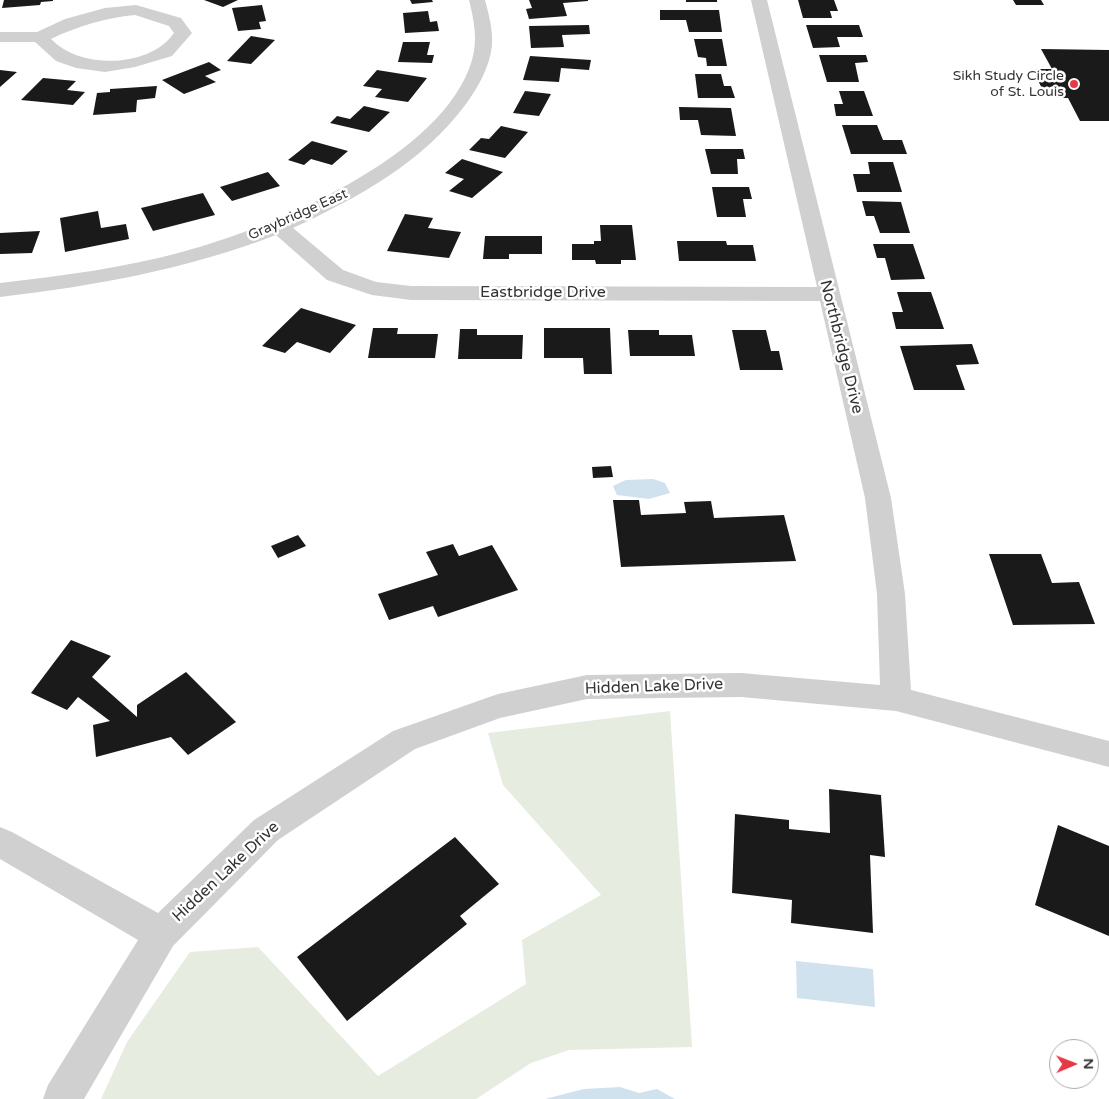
<!DOCTYPE html>
<html>
<head>
<meta charset="utf-8">
<style>
	body { margin:0 }
	#map { position:relative; width:1109px; height:1099px; overflow:hidden; background:#fff; font-family:"Varela Round",sans-serif }
	canvas { display:block }
	.north { position:absolute; left:1049px; top:1039px; width:50px; height:50px; box-sizing:border-box; background:#fff; border:1px solid #adadad; border-radius:50%; rotate:89deg; font-size:14px; font-weight:700; line-height:20px; text-align:center; color:#333 }
	.north::after { content:''; display:block; margin:auto; width:18px; height:22px; background:#e63946; clip-path:polygon(50% 0,100% 100%,50% 72%,0 100%) }
</style>
</head>
<body>
<div id="map">
<canvas width="1109" height="1099"></canvas>
<div class="north">N</div>
</div>
<script>
const g = document.querySelector('canvas').getContext('2d');
g.lineJoin = 'round';
function fillPath(path, color) { g.fillStyle = color; g.fill(path, 'evenodd'); }
function strokePath(path, color, width, dash) { g.strokeStyle = color; g.lineWidth = width; g.lineCap = dash ? 'butt' : 'round'; g.setLineDash(dash || []); g.stroke(path); }
function write(font, color, halo, rows, align = 'center') {
  g.font = font + ' "Varela Round",sans-serif'; g.lineWidth = 5; g.setLineDash([]); g.textBaseline = 'middle'; g.strokeStyle = halo; g.fillStyle = color; for (const [text, x, y, turn = 0] of rows) {
    g.save(); g.translate(x, y); g.rotate((+turn || 0) * Math.PI / 180); g.textAlign = isNaN(turn) ? turn : align; if (halo) g.strokeText(text, 0, 0); g.fillText(text, 0, 0); g.restore();
  }
}
const green = new Path2D(`
	M670,711L692,1047L569,1050L531,1063L476,1099H101L127,1042L190,952L258,947L378,1076L526,984L522,940L601,895L503,785L488,733Z`);
const water = new Path2D(`
	M653,479L665,483L670,493L649,499L617,495L613,486L626,480Z
	M796,961L873,969L875,1007L797,998Z
	M620,1087L639,1093L657,1089L675,1099H545L584,1089Z`);
const building = new Path2D(`
	M4,0H53V1L41,2L40,5L2,8Z
	M204,0H238L223,7Z
	M410,0H432L433,2L412,4Z
	M529,0H588V1L563,3L567,16L529,19L526,9L532,8Z
	M686,0H717V2H686Z
	M798,0H834L838,11H830L832,18H803Z
	M1013,0H1041L1044,5H1016Z
	M262,5L266,21L259,22L261,29L238,31L232,8Z
	M660,10H719L722,32H689L686,20H660Z
	M428,11L430,22L437,21L439,31L405,33L403,13Z
	M589,25L590,34L562,35L564,47L531,48L529,26Z
	M806,25H859L863,37H837L840,47L813,48Z
	M251,36L275,40L251,64L227,61Z
	M694,39H722L727,66H707L706,58L698,57Z
	M403,42H430L427,55H434L432,63L398,62Z
	M1041,49L1109,50V121H1080L1068,98H1047L1032,69H1052Z
	M819,55H866L868,62L855,63L859,82H827Z
	M530,56L591,60L589,70L561,68L559,82L523,80Z
	M209,62L221,70L205,76L216,82L184,94L162,80Z
	M0,70L17,72L0,87Z
	M377,70L427,78L408,102L375,97L382,89L363,86Z
	M695,74H721L724,86H731L735,98H698Z
	M43,78L76,81L67,90L85,92L73,105L21,100Z
	M157,86L155,98L137,100L136,112L93,115L97,93L110,92V89Z
	M525,91L551,94L539,116L513,113Z
	M839,91H864L873,116H836L834,104H843Z
	M364,106L390,112L369,132L330,123L337,116L350,119Z
	M679,107L731,108L736,136L701,135L698,120H680Z
	M842,125H877L883,140H902L907,154H851Z
	M501,126L528,132L505,158L469,150L481,138L489,139Z
	M312,141L348,151L332,165L311,159L304,165L288,160Z
	M705,149H743L745,159H737L738,174H711Z
	M462,159L503,172L472,198L449,191L464,179L445,173Z
	M868,162H893L902,192H857L853,174H870Z
	M268,172L280,186L232,201L220,187Z
	M712,187H749L752,199H743L746,217H717Z
	M203,193L215,215L153,231L141,208Z
	M862,201L901,202L910,233H880L874,216H866Z
	M98,211L101,228L126,224L129,239L65,252L60,218Z
	M405,214L433,218L428,228L461,232L449,258L387,251Z
	M600,225H632L636,260H621V264H596L595,260H572V244H594V241H601Z
	M40,231L32,253L0,254V233Z
	M485,236H542V254H509V259H483Z
	M677,241H726L727,245H753L756,261H679Z
	M873,244H913L925,279L891,280L885,258H877Z
	M897,292H931L944,329H896L892,312H903Z
	M301,308L356,325L330,353L297,342L285,353L262,346Z
	M373,328H398L397,334H438L435,358H368Z
	M544,328H610L612,374H584L583,358H544Z
	M460,329H477V335H523L522,359H458Z
	M628,330H659V335H692L695,356H630Z
	M732,330H766L771,351H779L783,370H740Z
	M972,344L979,364L956,365L965,390H914L900,346Z
	M611,466L613,477L593,478L592,467Z
	M613,500H639L641,515L686,513L684,502L711,501L714,518L784,515L796,561L621,567Z
	M298,535L306,546L278,558L271,546Z
	M453,544L459,556L492,545L518,590L438,617L433,606L389,620L378,594L438,575L426,552Z
	M989,554H1041L1052,583L1079,582L1095,624L1013,625Z
	M71,640L111,656L92,677L137,717V705L186,672L236,722L188,755L171,737L96,757L93,725L110,721L78,697L67,710L31,693Z
	M829,789L881,795L885,857L870,855L873,933L791,923L792,900L732,893L735,814L789,820V829L830,833Z
	M1058,825L1109,846V936L1035,905Z
	M455,837L499,884L460,916L467,924L347,1021L297,957Z`);
const minor = new Path2D(`
	M469,0H485C489,15 493,30 492,45C490,67 478,87 466,104C422,163 359,197 293,228L343,270L376,282L411,286L817,287L751,0H767L891,498L905,594L911,690L1109,741V767L896,711L741,697L587,699L500,718L415,749L278,840L173,946L84,1099H43L48,1085L138,940L0,859V827L12,832L158,913L254,820L393,731L498,694L587,675L741,673L880,685L877,594L865,498L820,301L411,300L372,295L327,280L276,235C187,269 95,286 0,297V283C61,276 123,268 182,252C271,228 444,157 472,60C478,40 474,20 469,0Z
	M136,5L181,18L192,33L172,56L135,67L105,72L76,68L56,61L35,42H0V32H37L65,19L105,8ZM135,15L169,26L174,33C150,68 80,70 51,39C78,26 105,18 135,15Z`);
const markers = [
	[1074,84,5,"#e63946"]
];
const farPoinames = [
	["Sikh Study Circle",1064,76],
	["of St. Louis",1064,92]
];
const farStreetnames = [
	["Graybridge East",298,215,-24]
];
const streetNames = [
	["Eastbridge Drive",543,293],
	["Northbridge Drive",841,347,76],
	["Hidden Lake Drive",654,687,-2],
	["Hidden Lake Drive",226,872,-43]
];
fillPath(green, '#e6ecdf');
fillPath(water, '#cfe2ee');
fillPath(building, '#1a1a1a');
fillPath(minor, '#d0d0d0');
for (const [x, y, r, color] of markers) { const dot = new Path2D(); dot.arc(x, y, r, 0, 2 * Math.PI); g.fillStyle = color; g.fill(dot); strokePath(dot, '#fff', 2); }
write('14px', '#333', '#fff', farPoinames, 'right');
write('14px', '#333', '#fff', farStreetnames);
write('16px', '#333', '#fff', streetNames);
</script>
</body>
</html>
